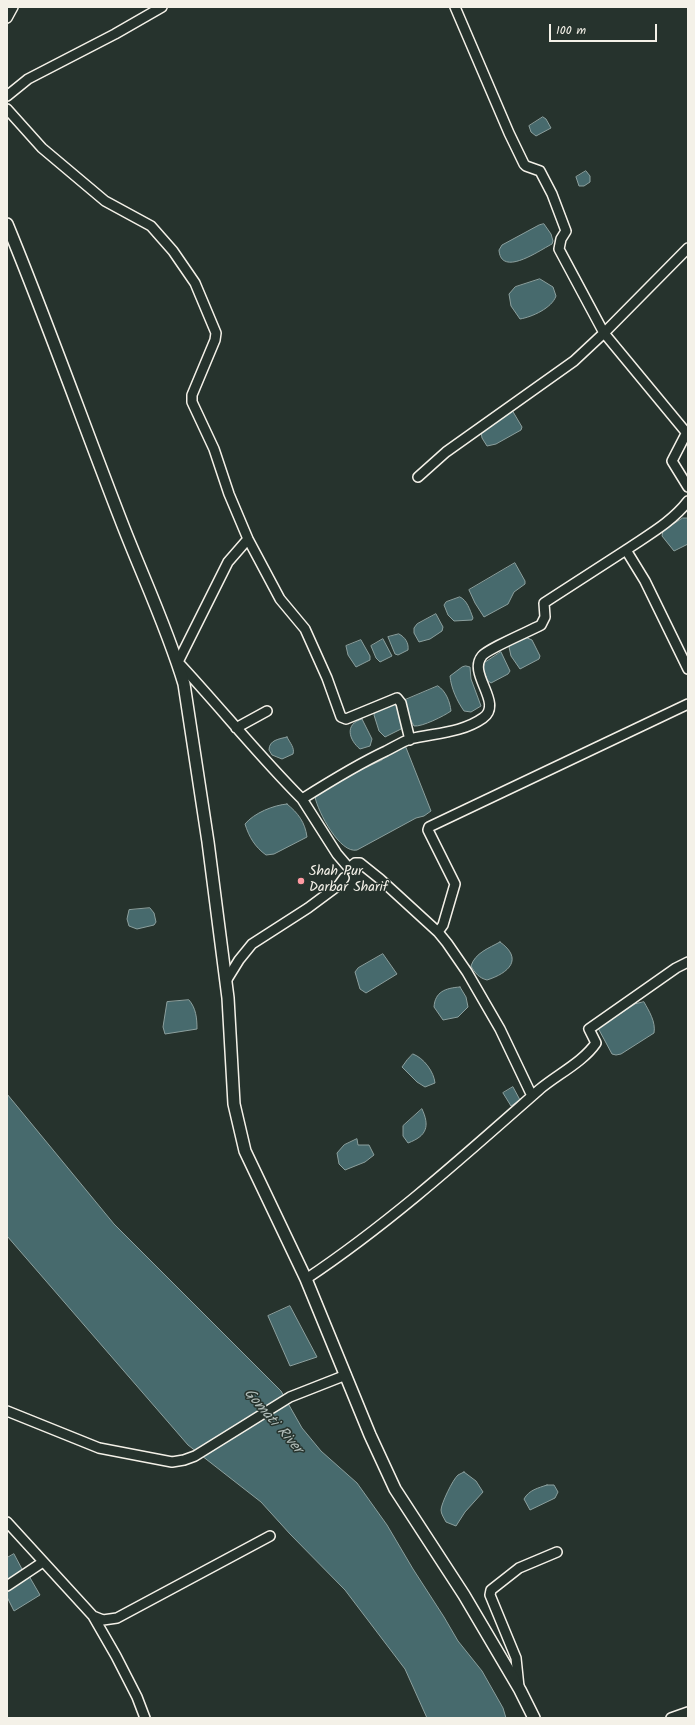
<!DOCTYPE html>
<html>
<head>
<meta charset="utf-8">
<style>
	body { margin:0 }
	#map { position:relative; width:695px; height:1725px; overflow:hidden; background:#26332d; font-family:Kalam,sans-serif }
	canvas { display:block }
	.frame { position:absolute; inset:0; border:8px solid #f4f1e8; pointer-events:none }
	.scale { position:absolute; left:549px; top:24px; width:108px; height:18px; box-sizing:border-box; border:2px solid #f4f1e8; border-top:0; padding-left:5px; font-size:12px; line-height:14px; white-space:nowrap; color:#f4f1e8; -webkit-text-stroke:3px #26332d; paint-order:stroke }
</style>
</head>
<body>
<div id="map">
<canvas width="695" height="1725"></canvas>
<div class="frame"></div>
<div class="scale">100 m</div>
</div>
<script>
const g = document.querySelector('canvas').getContext('2d');
g.lineJoin = 'round';
function fillPath(path, color) { g.fillStyle = color; g.fill(path, 'evenodd'); }
function strokePath(path, color, width, dash) { g.strokeStyle = color; g.lineWidth = width; g.lineCap = dash ? 'butt' : 'round'; g.setLineDash(dash || []); g.stroke(path); }
function write(font, color, halo, rows, align = 'center') {
  g.font = font + ' Kalam,sans-serif'; g.lineWidth = 3; g.setLineDash([]); g.textBaseline = 'middle'; g.strokeStyle = halo; g.fillStyle = color; for (const [text, x, y, turn = 0] of rows) {
    g.save(); g.translate(x, y); g.rotate((+turn || 0) * Math.PI / 180); g.textAlign = isNaN(turn) ? turn : align; if (halo) g.strokeText(text, 0, 0); g.fillText(text, 0, 0); g.restore();
  }
}
const water = new Path2D(`
	M543,117L546,119L551,128L536,136L531,132L529,126Z
	M586,171L590,176V182L584,186H579L576,177Z
	M544,224L551,234L553,241L552,244C540,250 501,278 499,250L502,245L539,225Z
	M540,279L553,287L556,296C552,308 532,317 520,319L511,306L509,294L515,287Z
	M512,410L522,427L521,430L496,444L487,446L482,438L481,432Z
	M683,518H688V544L674,551L662,536L663,531Z
	M515,563L525,581V584L514,592L508,604L484,617L475,603L469,590Z
	M460,597C467,600 470,610 473,618L472,620L454,621L448,615L444,605L446,602Z
	M436,614L443,627L442,631L430,639L419,642L414,633V628L417,624Z
	M399,634C405,637 409,643 408,650L398,655L395,654L388,637Z
	M525,637L532,640L540,656L539,659L520,669L511,656L509,647L510,645Z
	M383,639L392,656L380,662L376,658L371,646Z
	M361,640L370,656V660L356,667L348,655L346,646Z
	M501,652L510,671L508,674L491,683L487,680L482,666L484,663Z
	M466,666L470,667L471,679L481,706L471,712L464,711C457,701 451,688 450,676L462,667Z
	M438,686C446,691 450,702 451,711C444,716 422,727 414,726L405,709V700Z
	M395,703L401,717L402,725L401,729L385,737L379,731L374,715L375,711Z
	M362,719L372,739L370,746L360,749C349,740 344,724 362,719Z
	M287,737C290,743 295,748 293,754L282,759L272,755L269,750C269,740 279,739 287,737Z
	M405,745L431,811L424,816L416,818L357,850C340,854 318,812 315,797L317,794L364,766L367,767L382,760L384,755Z
	M287,804C298,813 305,822 307,837L274,854L266,855C255,847 249,837 245,824C254,813 274,805 287,804Z
	M150,908L154,913L156,922L154,925L137,929L129,926L127,919L129,910Z
	M500,942C524,959 509,973 487,980C479,978 475,973 471,966C475,953 489,948 500,942Z
	M383,954L397,974L366,993L360,989L355,972L358,968Z
	M460,987L466,997L468,1007L458,1017L443,1020L434,1007C435,992 445,988 460,987Z
	M189,1000C196,1008 197,1018 197,1029L165,1034L163,1027L167,1002Z
	M644,1002C649,1011 656,1022 654,1033L621,1054L616,1055L612,1054L598,1028L635,1004Z
	M413,1054C424,1058 434,1072 435,1083L425,1087L417,1082L402,1067L407,1060Z
	M513,1087L520,1100L511,1106L503,1093Z
	M7,1094L114,1224L281,1391L302,1428L321,1451L357,1483L387,1525L413,1569L444,1617L458,1641L482,1671L503,1708L506,1718H427L405,1669L345,1590L290,1534L261,1502L188,1445L7,1236Z
	M422,1109C430,1126 427,1136 408,1143L403,1136V1126Z
	M357,1139L358,1145H369L374,1155L365,1162L345,1170L339,1164L337,1153L344,1145Z
	M290,1306L317,1357L290,1366L268,1316Z
	M464,1472L476,1481L483,1492L465,1512L456,1526L446,1522C444,1518 441,1514 441,1510C441,1504 453,1479 458,1475C460,1474 462,1473 464,1472Z
	M547,1485H554L558,1492L555,1498L530,1510L524,1499C529,1490 538,1488 547,1485Z
	M14,1554L23,1571L7,1581V1558Z
	M29,1576L40,1595L14,1611L7,1597V1590Z`);
const minor = new Path2D(`
	M455,7L509,133L524,164L526,166L540,171L552,194L566,231L561,239L559,249L604,333L685,431L688,432
	M7,18L13,7
	M7,96L28,79L115,34L162,7
	M7,109L42,148L105,201L151,226L173,251L195,283L216,333L215,340L192,395V402L214,449L229,494L248,539L280,599L305,629L327,678L341,717L346,719L397,698L401,703L410,740
	M687,432L672,461L688,487
	M418,477L446,452L574,361L604,333L688,248
	M248,539L228,562L178,662C220,707 258,755 302,799
	M626,550C648,535 672,522 688,501
	M236,728L267,711
	M438,932L380,879L360,863H355L349,868L337,854L302,799C329,782 356,765 386,751C394,747 402,742 410,739C434,733 462,733 483,718C504,703 467,674 482,656C487,649 530,631 541,625L545,617L544,603L626,550L645,581L688,669
	M226,981L239,960L252,944L308,908L339,885L344,878
	M532,1096L500,1029L467,972L447,943L438,932L443,925L455,884L428,830L429,827L688,704
	M306,1279C390,1223 465,1155 540,1089C558,1074 583,1062 596,1043L589,1029L676,968L688,962
	M7,1411L99,1448L172,1462L184,1460L195,1456L290,1397L346,1375
	M7,1522L93,1616L116,1656L137,1697L145,1718
	M7,1586L43,1562
	M93,1616L103,1620L117,1618L270,1536
	M519,1687L516,1658L490,1595L491,1590L519,1568L557,1552
	M671,1718L688,1712`);
const major = new Path2D(`
	M7,224C47,321 82,420 120,518C141,573 167,627 184,684L208,842L228,998L234,1104L245,1151L306,1279L370,1435L395,1489L464,1595L520,1690L534,1718`);
const markers = [
	[301,881,4,"#ff9aa2"]
];
const poiNames = [
	["Shah Pur",309,873],
	["Darbar Sharif",309,889]
];
const waterNames = [
	["Gomati River",272,1422,49]
];
fillPath(water, '#476a6d');
strokePath(water, '#8ca09e', 1);
strokePath(minor, '#f4f1e8', 12);
strokePath(major, '#f4f1e8', 14);
strokePath(minor, '#26332d', 9);
strokePath(major, '#26332d', 11);
for (const [x, y, r, color] of markers) { const dot = new Path2D(); dot.arc(x, y, r, 0, 2 * Math.PI); g.fillStyle = color; g.fill(dot); strokePath(dot, '#26332d', 1.5); }
write('14px', '#f4f1e8', '#26332d', poiNames, 'left');
write('italic 15px', '#afbbb7', '#26332d', waterNames);
</script>
</body>
</html>
